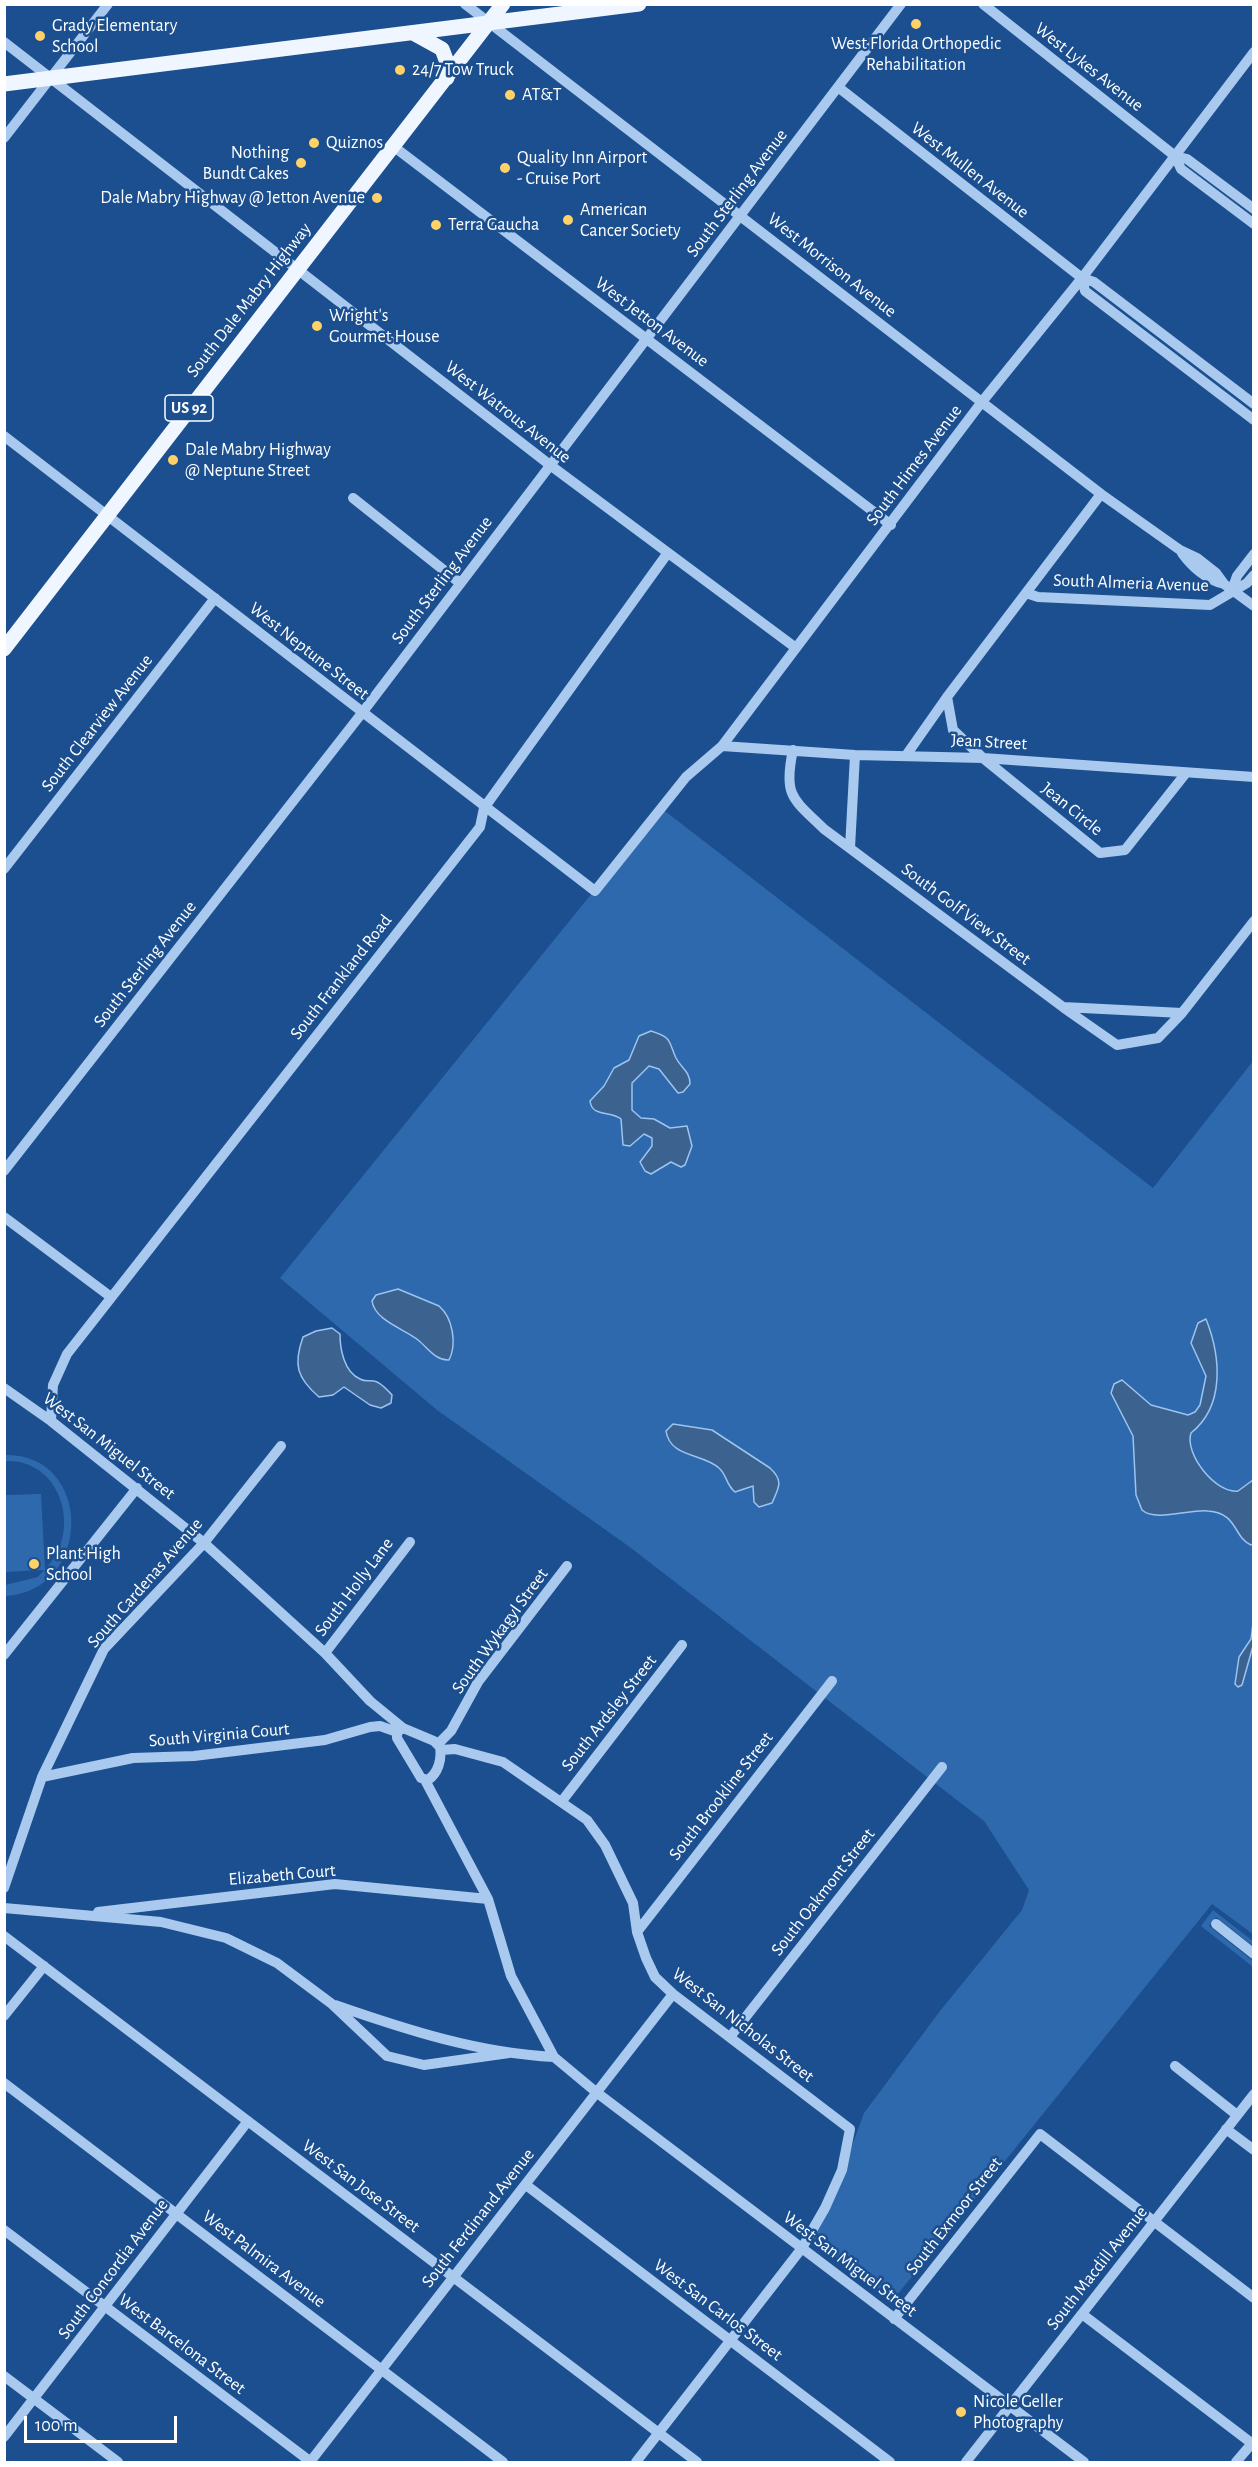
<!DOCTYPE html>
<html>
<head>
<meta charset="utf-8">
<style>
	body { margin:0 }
	#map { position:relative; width:1258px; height:2467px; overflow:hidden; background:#1b4f8f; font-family:"Alegreya Sans",sans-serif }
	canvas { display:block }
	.frame { position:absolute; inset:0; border:6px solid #fff; pointer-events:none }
	.scale { position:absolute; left:24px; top:2416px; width:153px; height:27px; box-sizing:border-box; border:3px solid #fff; border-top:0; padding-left:8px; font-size:18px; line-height:21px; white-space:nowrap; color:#fff; -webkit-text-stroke:4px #1b4f8f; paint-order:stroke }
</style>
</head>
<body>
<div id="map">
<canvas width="1258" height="2467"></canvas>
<div class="frame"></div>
<div class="scale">100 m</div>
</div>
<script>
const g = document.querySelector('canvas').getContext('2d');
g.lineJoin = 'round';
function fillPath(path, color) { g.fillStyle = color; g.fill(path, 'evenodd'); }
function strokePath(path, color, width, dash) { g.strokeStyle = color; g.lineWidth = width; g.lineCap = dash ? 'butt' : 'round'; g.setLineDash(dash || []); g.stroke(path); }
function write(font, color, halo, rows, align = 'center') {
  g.font = font + ' "Alegreya Sans",sans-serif'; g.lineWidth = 5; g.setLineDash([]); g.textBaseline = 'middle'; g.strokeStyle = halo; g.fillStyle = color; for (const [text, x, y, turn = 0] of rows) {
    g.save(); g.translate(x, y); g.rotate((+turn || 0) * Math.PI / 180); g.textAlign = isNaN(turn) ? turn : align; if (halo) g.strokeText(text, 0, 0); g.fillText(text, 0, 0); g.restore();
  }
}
const green = new Path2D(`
	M661,808L1153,1188L1253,1061V1934L1212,1904L893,2300L817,2244L812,2231L832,2200L864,2113L940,2011L1022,1910L1029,1890L984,1821L631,1548L437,1410L280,1278Z
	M5,1455C94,1453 93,1592 5,1596V1585L38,1577L44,1570L5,1572V1495L41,1494L45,1569C83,1533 62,1458 5,1461Z
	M1213,1910L1253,1941V1946L1216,1917L1209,1926L1253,1961V1967L1201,1926Z`);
const water = new Path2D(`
	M651,1031C673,1038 668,1041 676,1058C681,1068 690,1071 690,1084L683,1092L678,1093L659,1069L649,1066L632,1083V1110L641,1118L654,1119L670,1128L687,1126L692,1146L685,1165L681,1167L671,1162L651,1174L645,1171L640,1162L652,1146V1138L644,1134L630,1146L623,1145L621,1119C611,1110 592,1118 590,1101L604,1086L614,1068L629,1060L639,1036Z
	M398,1289L439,1306C453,1318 457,1344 449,1360C436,1361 428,1348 418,1340C405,1329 375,1321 372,1301L376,1295Z
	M1206,1319C1221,1357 1225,1406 1191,1433C1184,1454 1216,1494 1238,1491L1253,1480L1254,1543L1251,1545C1233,1537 1238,1513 1208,1511C1190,1509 1155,1522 1142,1510L1136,1495L1133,1436L1111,1393L1114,1384L1122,1380L1151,1405L1188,1415L1195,1412L1200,1405L1206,1376L1191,1343L1198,1323Z
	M332,1328L340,1334C340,1349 344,1372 360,1379C365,1382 369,1380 374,1381C381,1382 387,1390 392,1395L391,1403L381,1408L370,1405L344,1387L333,1395L319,1397C297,1378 293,1365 303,1337L316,1331Z
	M673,1424L712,1430L770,1468C784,1481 779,1487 772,1503L759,1507L754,1502L753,1486L735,1492C726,1485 727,1475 719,1468C703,1453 670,1458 666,1431Z
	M1253,1623V1646L1242,1685L1238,1687L1235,1684L1239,1657L1251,1639Z`);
const minor = new Path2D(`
	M465,4L1101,494L1180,550L1197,558L1216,573L1224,584L1254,606
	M983,4L1175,156L1181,169L1254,224
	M4,42L550,465L796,648
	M838,87L1082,278L1094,282L1254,404
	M4,138L108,4
	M393,146L891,525
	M1175,156L1187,159L1254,209
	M1082,278L1085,291L1254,420
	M4,436L595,891L686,777L722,746L981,403L1082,278L1254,52
	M1101,494L947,697L953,730L983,758L1100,853L1125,850L1186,773
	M353,498L460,583
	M1182,553C1192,567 1207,580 1224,584
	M1232,590L1237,576L1254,554
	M1026,593L1038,597L1210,605L1247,583L1254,575
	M722,746L855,755L983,758L1254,777
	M793,750C783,796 793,799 824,829L1063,1007L1182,1013
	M907,754L947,697
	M850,848L855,755
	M4,869L215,598
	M1064,1008L1117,1045L1158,1038L1182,1013L1254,921
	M4,1171L362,713L901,4
	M4,1217L111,1297
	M4,1388L51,1421L204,1543L325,1653L370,1701L403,1728
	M51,1421L53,1385L67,1354L480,827L484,808L667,554
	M325,1653L410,1542
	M4,1655L137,1488
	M403,1728L434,1741L440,1747C442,1760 438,1773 428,1780L421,1778L397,1738V1732Z
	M438,1744L451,1731L478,1682L567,1566
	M441,1750L455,1749L503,1762L587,1820L605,1845L633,1903L637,1932L646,1958L655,1977L673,1994L850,2129L842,2170L825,2208L802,2248L636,2462
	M42,1777L133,1758L194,1756L325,1740L370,1727L380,1726L397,1732
	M425,1780L488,1899L511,1976L554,2057L596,2092L1084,2462
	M562,1801L682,1645
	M4,1888L42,1777L104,1649L204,1543L281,1446
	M4,1908L161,1922L226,1938L277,1963L332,2004L387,2056L424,2065L509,2053
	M98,1912L335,1884L488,1899
	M1216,1924L1254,1954
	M637,1932L832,1681
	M4,1936L697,2462
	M335,2005C407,2030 478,2053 554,2057
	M4,2016L44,1966
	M730,2037L942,1767
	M1175,2066L1237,2115
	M4,2083L503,2462
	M1226,2129L1254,2150
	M526,2185L890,2462
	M4,2230L311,2462
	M1082,2314L1254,2445
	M894,2319L1040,2134L1254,2298
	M4,2376L118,2462
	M4,2437L248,2121
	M310,2462L673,1994
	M966,2462L1254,2094
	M1236,2462L1254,2441`);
const major = new Path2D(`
	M413,33L442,49L448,65L447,78
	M4,84L639,4
	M4,649L503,4`);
const markers = [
	[916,24,6,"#ffd166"],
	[40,36,6,"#ffd166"],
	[400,70,6,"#ffd166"],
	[510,95,6,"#ffd166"],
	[314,143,6,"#ffd166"],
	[301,163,6,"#ffd166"],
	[505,168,6,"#ffd166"],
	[377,198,6,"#ffd166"],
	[568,220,6,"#ffd166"],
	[436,225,6,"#ffd166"],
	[317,326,6,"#ffd166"],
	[173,460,6,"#ffd166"],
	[34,1564,6,"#ffd166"],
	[961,2412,6,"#ffd166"]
];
const shields = [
	[189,408,48]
];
const shieldNames = [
	["US 92",189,408]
];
const poiNames = [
	["Grady Elementary",52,26],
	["School",52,47],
	["West Florida Orthopedic",916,44,"center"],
	["Rehabilitation",916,65,"center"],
	["24/7 Tow Truck",412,70],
	["AT&T",522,95],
	["Quiznos",326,143],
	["Nothing",289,153,"right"],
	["Bundt Cakes",289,174,"right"],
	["Quality Inn Airport",517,158],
	["- Cruise Port",517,179],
	["Dale Mabry Highway @ Jetton Avenue",365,198,"right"],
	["American",580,210],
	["Cancer Society",580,231],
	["Terra Gaucha",448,225],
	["Wright's",329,316],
	["Gourmet House",329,337],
	["Dale Mabry Highway",185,450],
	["@ Neptune Street",185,471],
	["Plant High",46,1554],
	["School",46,1575],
	["Nicole Geller",973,2402],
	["Photography",973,2423]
];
const streetNames = [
	["West Lykes Avenue",1089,67,38],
	["West Mullen Avenue",970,170,38],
	["South Sterling Avenue",737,193,-53],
	["West Morrison Avenue",832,265,38],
	["South Dale Mabry Highway",249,300,-52],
	["West Jetton Avenue",652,322,37],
	["West Watrous Avenue",508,412,38],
	["South Himes Avenue",914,465,-53],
	["South Sterling Avenue",442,580,-53],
	["South Almeria Avenue",1131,583,2],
	["West Neptune Street",309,651,38],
	["South Clearview Avenue",97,723,-52],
	["Jean Street",989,742,3],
	["Jean Circle",1072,809,39],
	["South Golf View Street",966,914,37],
	["South Sterling Avenue",145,964,-52],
	["South Frankland Road",341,977,-52],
	["West San Miguel Street",109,1446,38],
	["South Cardenas Avenue",145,1583,-49],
	["South Holly Lane",354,1587,-53],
	["South Wykagyl Street",500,1631,-54],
	["South Ardsley Street",609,1713,-52],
	["South Virginia Court",219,1735,-5],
	["South Brookline Street",721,1796,-52],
	["Elizabeth Court",282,1875,-5],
	["South Oakmont Street",823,1892,-52],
	["West San Nicholas Street",743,2025,38],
	["West San Jose Street",361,2186,37],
	["South Exmoor Street",954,2216,-52],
	["South Ferdinand Avenue",478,2218,-52],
	["West Palmira Avenue",264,2259,37],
	["West San Miguel Street",850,2264,37],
	["South Macdill Avenue",1097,2268,-52],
	["South Concordia Avenue",113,2269,-53],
	["West San Carlos Street",718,2310,37],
	["West Barcelona Street",182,2344,37]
];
fillPath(green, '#2e69ad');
fillPath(water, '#3c6290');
strokePath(water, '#9cc4f0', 1.5);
strokePath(minor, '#a9c9ee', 10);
strokePath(major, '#f0f6ff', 15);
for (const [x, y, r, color] of markers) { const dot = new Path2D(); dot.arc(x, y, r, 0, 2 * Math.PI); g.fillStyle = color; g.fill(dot); strokePath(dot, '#1b4f8f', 2); }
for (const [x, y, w] of shields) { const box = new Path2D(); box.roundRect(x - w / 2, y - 13, w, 26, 4.5); g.fillStyle = '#1b4f8f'; g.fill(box); strokePath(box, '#fff', 1.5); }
write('bold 16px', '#fff', null, shieldNames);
write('18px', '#fff', '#1b4f8f', poiNames, 'left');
write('18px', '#fff', '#1b4f8f', streetNames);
</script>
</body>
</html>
